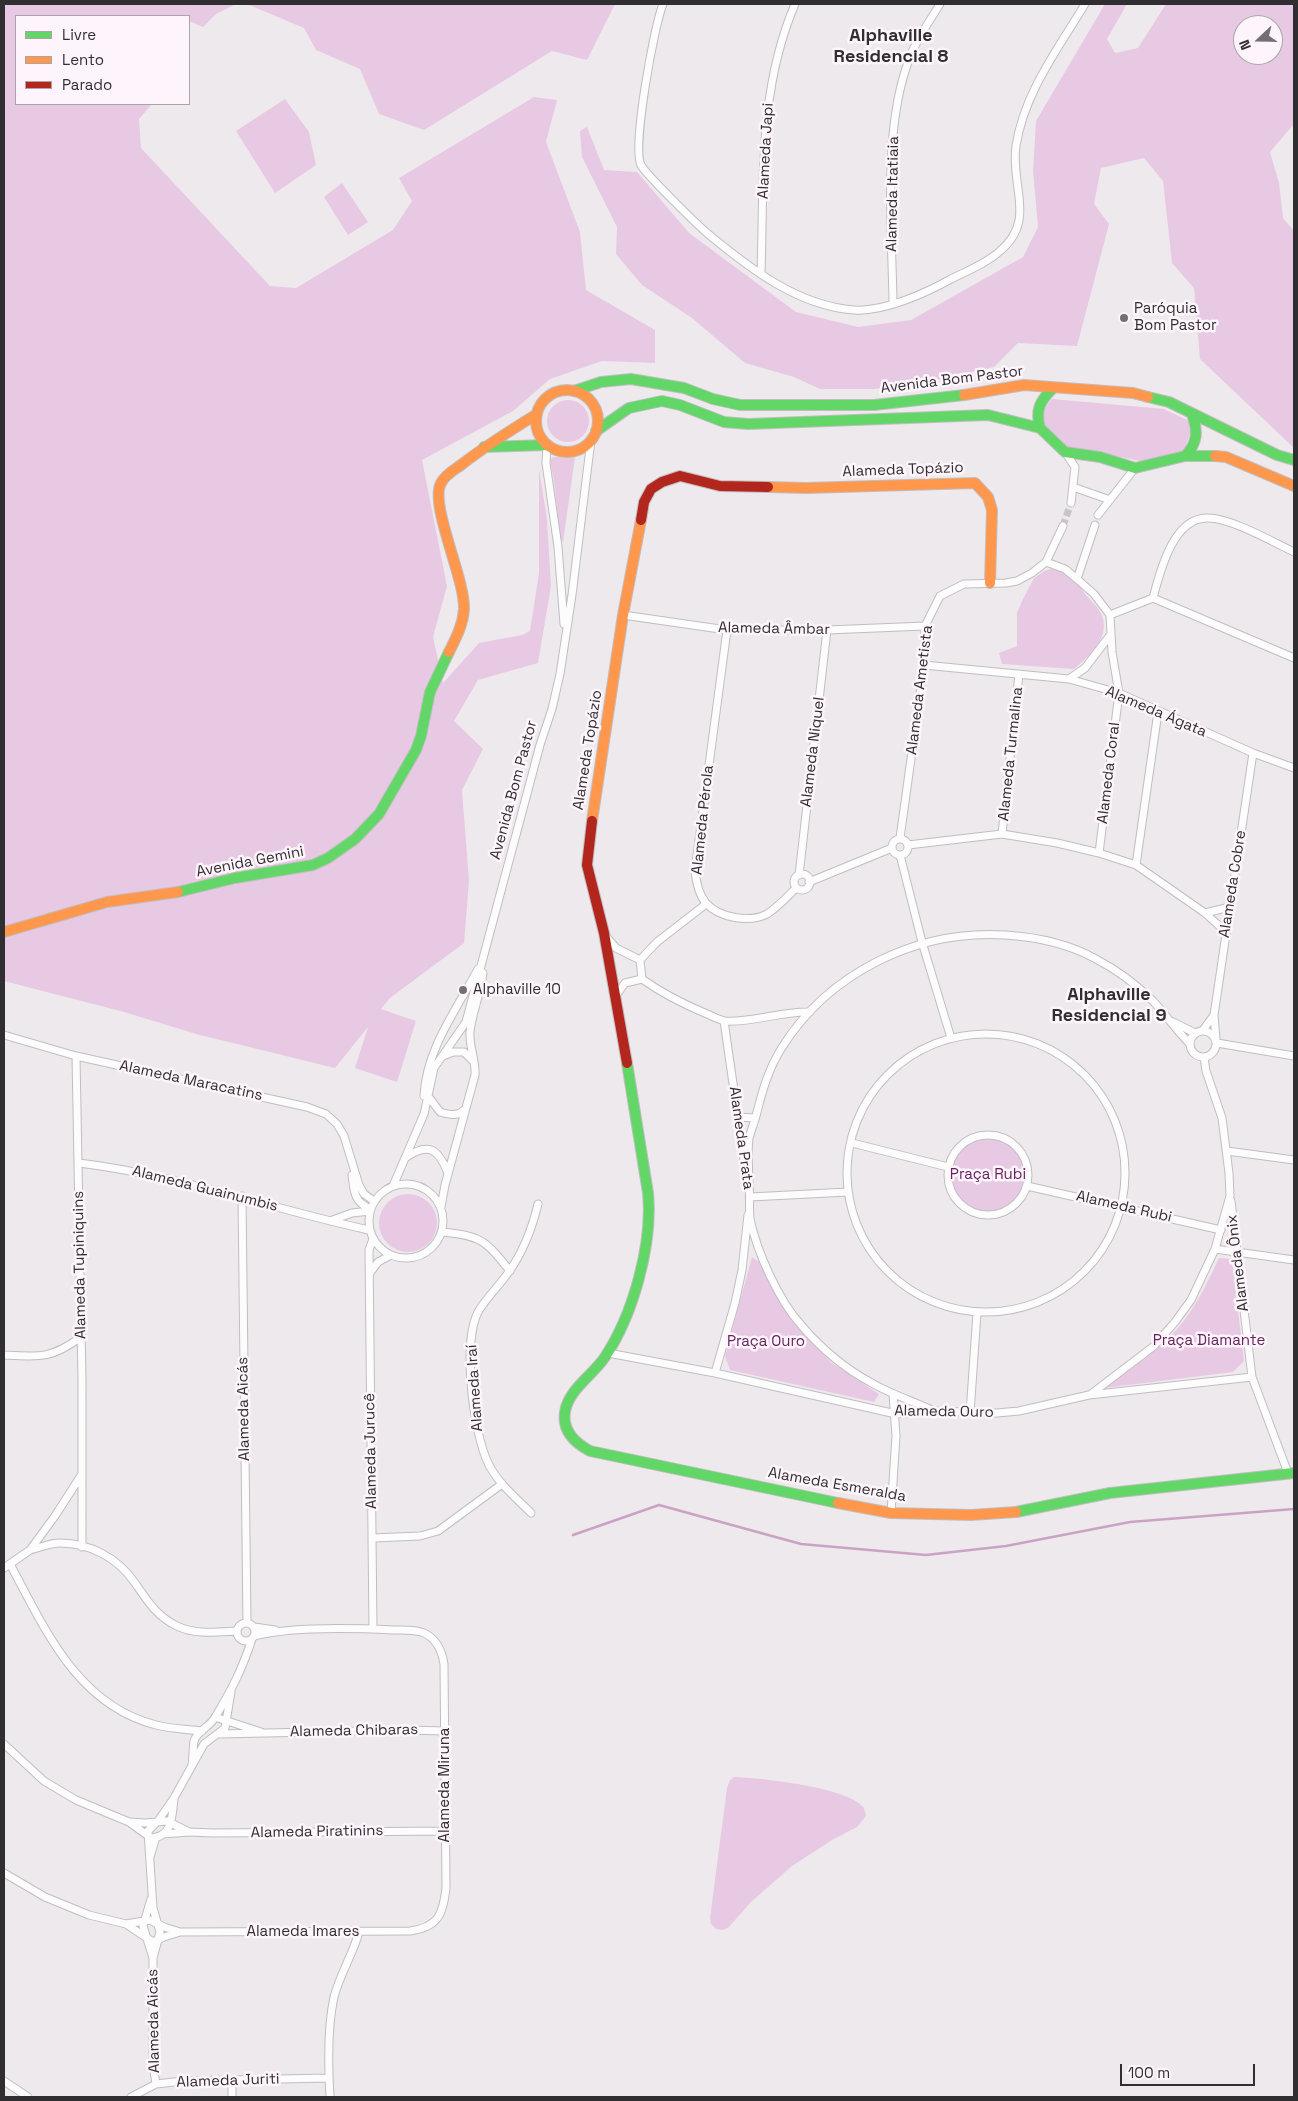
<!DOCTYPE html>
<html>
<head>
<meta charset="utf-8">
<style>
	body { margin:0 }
	#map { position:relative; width:1298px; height:2101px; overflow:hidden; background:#eee9ed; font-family:"Space Grotesk",sans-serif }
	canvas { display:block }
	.frame { position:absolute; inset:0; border:5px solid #312e31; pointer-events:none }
	.legend { position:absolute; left:15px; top:15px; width:175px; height:90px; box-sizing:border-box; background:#fdf5fb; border:1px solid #aba5aa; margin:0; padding:6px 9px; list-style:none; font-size:15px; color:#312e31 }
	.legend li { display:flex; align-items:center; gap:10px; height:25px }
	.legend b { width:25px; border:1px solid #aba5aa }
	.north { position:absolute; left:1233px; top:15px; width:50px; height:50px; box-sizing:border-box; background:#fdf5fb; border:1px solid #aba5aa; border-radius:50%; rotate:249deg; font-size:14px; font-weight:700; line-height:20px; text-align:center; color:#312e31 }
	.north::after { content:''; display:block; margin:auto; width:18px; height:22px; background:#736f73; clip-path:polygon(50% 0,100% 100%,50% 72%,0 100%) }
	.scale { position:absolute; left:1120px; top:2064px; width:135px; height:22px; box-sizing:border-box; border:2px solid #312e31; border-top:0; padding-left:6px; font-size:15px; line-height:18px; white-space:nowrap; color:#312e31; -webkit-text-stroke:4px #fdf5fb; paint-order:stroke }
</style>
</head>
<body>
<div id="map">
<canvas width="1298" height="2101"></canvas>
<div class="frame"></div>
<ul class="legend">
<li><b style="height:6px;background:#63d668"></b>Livre</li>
<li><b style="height:6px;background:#ff974d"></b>Lento</li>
<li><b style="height:6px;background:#b3261e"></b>Parado</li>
</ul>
<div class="north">N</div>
<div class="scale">100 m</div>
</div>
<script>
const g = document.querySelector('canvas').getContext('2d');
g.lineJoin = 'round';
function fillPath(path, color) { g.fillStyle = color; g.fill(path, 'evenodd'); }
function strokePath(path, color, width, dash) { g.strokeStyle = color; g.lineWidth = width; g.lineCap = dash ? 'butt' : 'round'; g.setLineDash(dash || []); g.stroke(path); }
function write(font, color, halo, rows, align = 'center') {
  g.font = font + ' "Space Grotesk",sans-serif'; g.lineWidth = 5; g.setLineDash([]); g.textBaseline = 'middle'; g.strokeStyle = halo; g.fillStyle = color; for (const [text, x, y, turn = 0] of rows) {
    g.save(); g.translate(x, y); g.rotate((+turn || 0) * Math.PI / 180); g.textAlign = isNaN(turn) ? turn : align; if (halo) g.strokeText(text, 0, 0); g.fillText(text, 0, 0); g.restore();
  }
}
const green = new Path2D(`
	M4,4H236L216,14L203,27L189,21V16H16V104H152L139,119L141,148L270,286L296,288L393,230L412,201L399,178L534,97L557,100L546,142L580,232L586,290L655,330V363L602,361L550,379L513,411L422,460L447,586L433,637L443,683L479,643L522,635L530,631L539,573V469L547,519L551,586L538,663L478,680L454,721L483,749L462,790L469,881L464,943L390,998L381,1009L416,1021L397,1082L355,1068L368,1027L335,1068L196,1034L124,1012L4,981Z
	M247,4H615L587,60L552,51L424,130L379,114L360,69L316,50L304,28Z
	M1105,4H1127L1107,39L1115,53L1138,48L1166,4H1294V124L1270,152L1279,183L1283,218L1294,231V448L1200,359L1194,288L1172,263L1163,181L1144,158L1101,168L1094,204L1109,224L1077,346L1018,343L994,367L917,384L874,389H820L794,377L745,363L692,318L642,285L616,254L617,227L582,157L580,131L587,127L604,170L637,172L689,233L796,312L858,327L911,320L1023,257L1038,227L1033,171L1036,121ZM1243,25H1273V55H1243Z
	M285,99L309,132L316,165L275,193L236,131Z
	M342,183L368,222L348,235L324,197Z
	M1052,399L1164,409L1189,421L1190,434L1184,451L1165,457L1141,461L1068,447L1041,421L1042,412Z
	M547 421a21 21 0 1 1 42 0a21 21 0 1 1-42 0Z
	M553,457H575L563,542L560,537L554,481L550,460Z
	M1055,568C1074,575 1074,579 1086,595C1090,600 1096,605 1099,610C1114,634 1091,655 1074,669L1002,664L999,653L1017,646V613L1023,599L1034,578L1044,571Z
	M949 1175a39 39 0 1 1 78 0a39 39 0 1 1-78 0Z
	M379 1223a29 29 0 1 1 58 0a29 29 0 1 1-58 0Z
	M752,1257L761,1263L782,1305L805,1336L832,1363L879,1394L874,1402L730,1370L725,1356Z
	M1219,1258L1232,1259L1244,1361L1233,1372L1104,1388C1129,1369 1158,1352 1178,1328C1196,1307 1207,1283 1219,1258Z
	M734,1777C760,1778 849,1787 864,1808C864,1809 866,1815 866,1816L857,1827L832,1840L792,1866L751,1902L728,1928L722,1930L716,1929L711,1924L710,1918L727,1788L730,1780Z`);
const stream = new Path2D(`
	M573,1535L659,1505L801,1544L926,1555L1006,1546L1130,1522L1294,1509`);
const streetTunnel = new Path2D(`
	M1063,526L1071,503`);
const street = new Path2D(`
	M663,4C654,26 632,147 641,165C645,172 653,179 658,185C674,201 690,218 707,233C749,268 798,306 854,310C884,312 926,293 951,279C967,271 987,263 1000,251C1037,220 1010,186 1016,146C1024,93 1058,49 1085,4
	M761,273C764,181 758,91 795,4
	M893,303C892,227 882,128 910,57C917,38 930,21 940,4
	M547,445L546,463L558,547L564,624
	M1065,452L1075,467L1071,503
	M1073,487L1110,500
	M1098,515L1135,468
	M1046,562L1063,526
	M1077,579L1095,525
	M1153,598L1294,658
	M623,615L727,630H827L925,626
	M1110,615L1153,598C1160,572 1173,517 1208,518C1231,518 1273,542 1294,552
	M727,630L695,870C696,881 699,895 706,903C719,918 750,923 767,914C778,907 787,897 796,888
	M924,665L1069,679L1119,693L1253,753L1294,768
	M1069,679L1085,668L1111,634
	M1002,834L1019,674
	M900,838L924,665L925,626L940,596L964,584L1006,583L1017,581L1032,573L1046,562L1065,569L1077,579L1094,594L1110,615L1112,652L1119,693L1099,853
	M892 847a8 8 0 1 1 16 0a8 8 0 1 1-16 0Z
	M908,845L1002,834L1057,843L1099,853L1136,865L1205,913L1226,932
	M900,855L922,942L951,1038
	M1136,865L1158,712
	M794 882a8 8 0 1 1 16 0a8 8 0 1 1-16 0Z
	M799,875L827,630
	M809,882L892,848
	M1205,913L1230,907
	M605,935L616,948L640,960L642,979C663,994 683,1004 707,1014C712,1016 719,1020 725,1021C752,1023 781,1011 810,1012
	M640,960L657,942L706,904
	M615,997L625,983L642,979
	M724,1021L745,1167
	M1173,1022L1195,1033
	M1203,1030L1214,1015
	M1190 1044a13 13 0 1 1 26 0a13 13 0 1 1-26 0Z
	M847 1173a139 139 0 1 1 278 0a139 139 0 1 1-278 0Z
	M4,1035L76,1056L307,1107L326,1114L337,1124L344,1136L359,1185L364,1194L374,1201
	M1216,1039L1214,1015L1253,753
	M1217,1043L1294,1056
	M76,1056L82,1380V1547
	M443,1056L453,1052H464L473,1061
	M424,1096C426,1049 457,1009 478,969
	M428,1096L440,1112C450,1115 459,1117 466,1108
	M737,1117L755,1118
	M948 1175a40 40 0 1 1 80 0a40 40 0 1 1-80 0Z
	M852,1143L948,1167
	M1227,1151L1294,1160
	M405,1158C428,1142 438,1148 448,1173
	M79,1163C178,1175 272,1209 369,1230
	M352,1175C354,1191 354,1203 371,1209
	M369 1221a37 37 0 1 1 74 0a37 37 0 1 1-74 0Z
	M393,1186L424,1114L434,1068L466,1022L540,745L552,709L560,674L572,595L591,440
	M1027,1186L1221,1230
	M242,1196L247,1623
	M750,1197L848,1192
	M1231,1201L1252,1377L1288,1473
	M441,1207L445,1185L475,1075C476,1060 469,1047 470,1032C472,1012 481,993 483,973
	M330,1221L352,1213L370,1211
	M442,1232C482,1236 485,1240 510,1271
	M1215,1249L1294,1260
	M370,1273L378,1262L391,1255
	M608,1353L715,1373L896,1414L934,1411L997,1413L1019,1411L1089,1395L1252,1377
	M4,1355C40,1357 51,1359 81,1337
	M715,1373L735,1303L742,1270L748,1215
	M1091,1394L1154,1346L1175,1322L1191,1300L1215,1249L1230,1196L1229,1173L1222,1118L1206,1071L1204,1057
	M934,1411C913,1401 890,1394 870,1382C844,1368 820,1347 801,1325C778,1299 757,1252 750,1219C749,1208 750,1196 749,1186C749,1170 747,1153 749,1138C751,1131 754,1123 756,1116C762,1092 768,1070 781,1049C828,973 917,929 1006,935C1036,937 1069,944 1096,959C1117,970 1136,984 1153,1001C1166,1015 1177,1031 1190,1044
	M970,1413L977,1313
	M531,1513C516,1498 499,1484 489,1465C473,1434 462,1343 478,1312C486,1298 499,1286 508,1273C524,1251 532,1229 538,1204
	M891,1513L896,1436L893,1394
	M373,1538L420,1536L438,1531L502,1484
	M30,1550C39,1548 50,1543 60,1543C90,1543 118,1558 135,1583C147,1600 156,1616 177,1626C195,1635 217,1632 237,1631
	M10,1564C45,1629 77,1705 156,1725C171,1729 186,1729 202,1731
	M4,1568L30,1550L55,1516L82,1474
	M237 1632a9 9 0 1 1 18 0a9 9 0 1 1-18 0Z
	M254,1627L275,1630
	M373,1629L369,1250L373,1239
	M215,1717L261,1732
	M219,1734L407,1730L445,1731
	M4,1744L44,1781L76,1800L129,1822L151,1838C173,1837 172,1815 174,1799
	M192,1765C193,1757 193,1749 194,1741C197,1731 209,1727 214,1719C231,1691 242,1670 252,1639
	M130,1822L145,1823L167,1821L189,1832
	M163,1834L189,1832L213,1833L446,1831
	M150,1857L156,1837
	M4,1873L45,1897L89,1915L126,1924L153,1942L164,1937L180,1932L410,1931C438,1927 443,1915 446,1888L444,1664C442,1651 437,1639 424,1633C415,1629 403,1630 393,1630C353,1628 293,1626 254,1636
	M151,1899L143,1926L153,1958
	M126,1924L150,1920L164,1927L180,1932
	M4,2081L28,2097
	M156,2084L153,2064V1958L160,1932L153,1908L148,1831L158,1821L174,1798L204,1744L225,1728L231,1692
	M131,2097L156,2084L183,2081L329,2078
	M232,2097V2080
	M330,2097C328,2065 327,2029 334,1997C340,1974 353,1954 359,1932`);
const fast = new Path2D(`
	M574,391L601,382L631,379L684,388L713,399L740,405H874L964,395
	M1148,397L1169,402L1277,455L1294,460
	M1040,428C1035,410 1040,401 1053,388
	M596,431L629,408L662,401L680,405L724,422L748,424L988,415L1040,428L1065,452L1100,457L1135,468L1185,456H1215
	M484,447L547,445
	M1185,456C1198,443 1198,431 1192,414
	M178,892L235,878L313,865L328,858L355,839L379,814L416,750L421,736L430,692L449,652
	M627,1063L648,1193C653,1244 633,1315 605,1357C593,1375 568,1390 565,1412C562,1431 575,1443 590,1451L838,1503
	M1016,1512L1110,1493L1294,1473`);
const slow = new Path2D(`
	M536 421a31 31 0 1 1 62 0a31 31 0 1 1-62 0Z
	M964,395L1024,385L1133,393L1148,397
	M1215,456L1226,457L1294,486
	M768,487L806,488L975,483L988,497L992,510L990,583
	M449,652C456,638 463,625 464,609C465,578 429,504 441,483C445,475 454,470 461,465C485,446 511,430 537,414
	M592,821L623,615L641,520
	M4,932L107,902L178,892
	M838,1503L891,1513L971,1515L1016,1512`);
const jam = new Path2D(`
	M641,520L644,502L651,489L662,482L680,476L720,486L768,487
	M592,821L587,865L604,933L627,1063`);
const markers = [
	[1124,318,5,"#736f73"],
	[463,990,5,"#736f73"]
];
const streetNames = [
	["Alameda Japi",766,151,-87],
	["Alameda Itatiaia",893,194,-89],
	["Avenida Bom Pastor",952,380,-7],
	["Alameda Topázio",903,470,-2],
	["Alameda Âmbar",774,629,1],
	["Alameda Ametista",920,690,-83],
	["Alameda Ágata",1156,712,23],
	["Alameda Topázio",588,750,-81],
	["Alameda Niquel",813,752,-83],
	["Alameda Turmalina",1011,754,-84],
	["Alameda Coral",1109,773,-83],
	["Avenida Bom Pastor",514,790,-75],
	["Alameda Pérola",703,820,-84],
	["Avenida Gemini",250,862,-11],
	["Alameda Cobre",1233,884,-81],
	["Alameda Maracatins",191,1081,12],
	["Alameda Prata",741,1138,82],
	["Alameda Guainumbis",205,1189,14],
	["Alameda Rubi",1124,1207,13],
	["Alameda Ônix",1238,1263,-97],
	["Alameda Tupiniquins",80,1265,-91],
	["Alameda Iraí",475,1388,-94],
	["Alameda Aicás",244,1409,-91],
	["Alameda Ouro",944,1412,1],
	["Alameda Jurucê",371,1451,-91],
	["Alameda Esmeralda",837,1485,10],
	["Alameda Chibaras",354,1731,-1],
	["Alameda Miruna",445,1785,-90],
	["Alameda Piratinins",317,1832,-1],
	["Alameda Imares",303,1932],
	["Alameda Aicás",154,2021,-91],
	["Alameda Juriti",228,2081,-2]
];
const poiNames = [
	["Paróquia",1134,309],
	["Bom Pastor",1134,326],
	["Alphaville 10",473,990]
];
const parkNames = [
	["Praça Rubi",988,1175],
	["Praça Diamante",1209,1341],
	["Praça Ouro",766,1342]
];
const quarterNames = [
	["Alphaville",891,36],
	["Residencial 8",891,57],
	["Alphaville",1109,995],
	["Residencial 9",1109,1016]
];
fillPath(green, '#e8c9e3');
strokePath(stream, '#caa3c4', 2.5);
strokePath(streetTunnel, '#c8c4c7', 7, [7, 3.5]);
strokePath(street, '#c1bec0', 9);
strokePath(fast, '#c1bec0', 12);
strokePath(slow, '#c1bec0', 12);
strokePath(jam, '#c1bec0', 12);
strokePath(street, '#fcfcfc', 7);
strokePath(fast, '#63d668', 10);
strokePath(slow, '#ff974d', 10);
strokePath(jam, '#b3261e', 10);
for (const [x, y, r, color] of markers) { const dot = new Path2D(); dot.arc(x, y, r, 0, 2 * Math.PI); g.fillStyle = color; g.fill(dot); strokePath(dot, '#fdf5fb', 2); }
write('15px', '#312e31', '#fdf5fb', streetNames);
write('15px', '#312e31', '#fdf5fb', poiNames, 'left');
write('15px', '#65235d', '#fdf5fb', parkNames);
write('bold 18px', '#312e31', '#fdf5fb', quarterNames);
</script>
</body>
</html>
